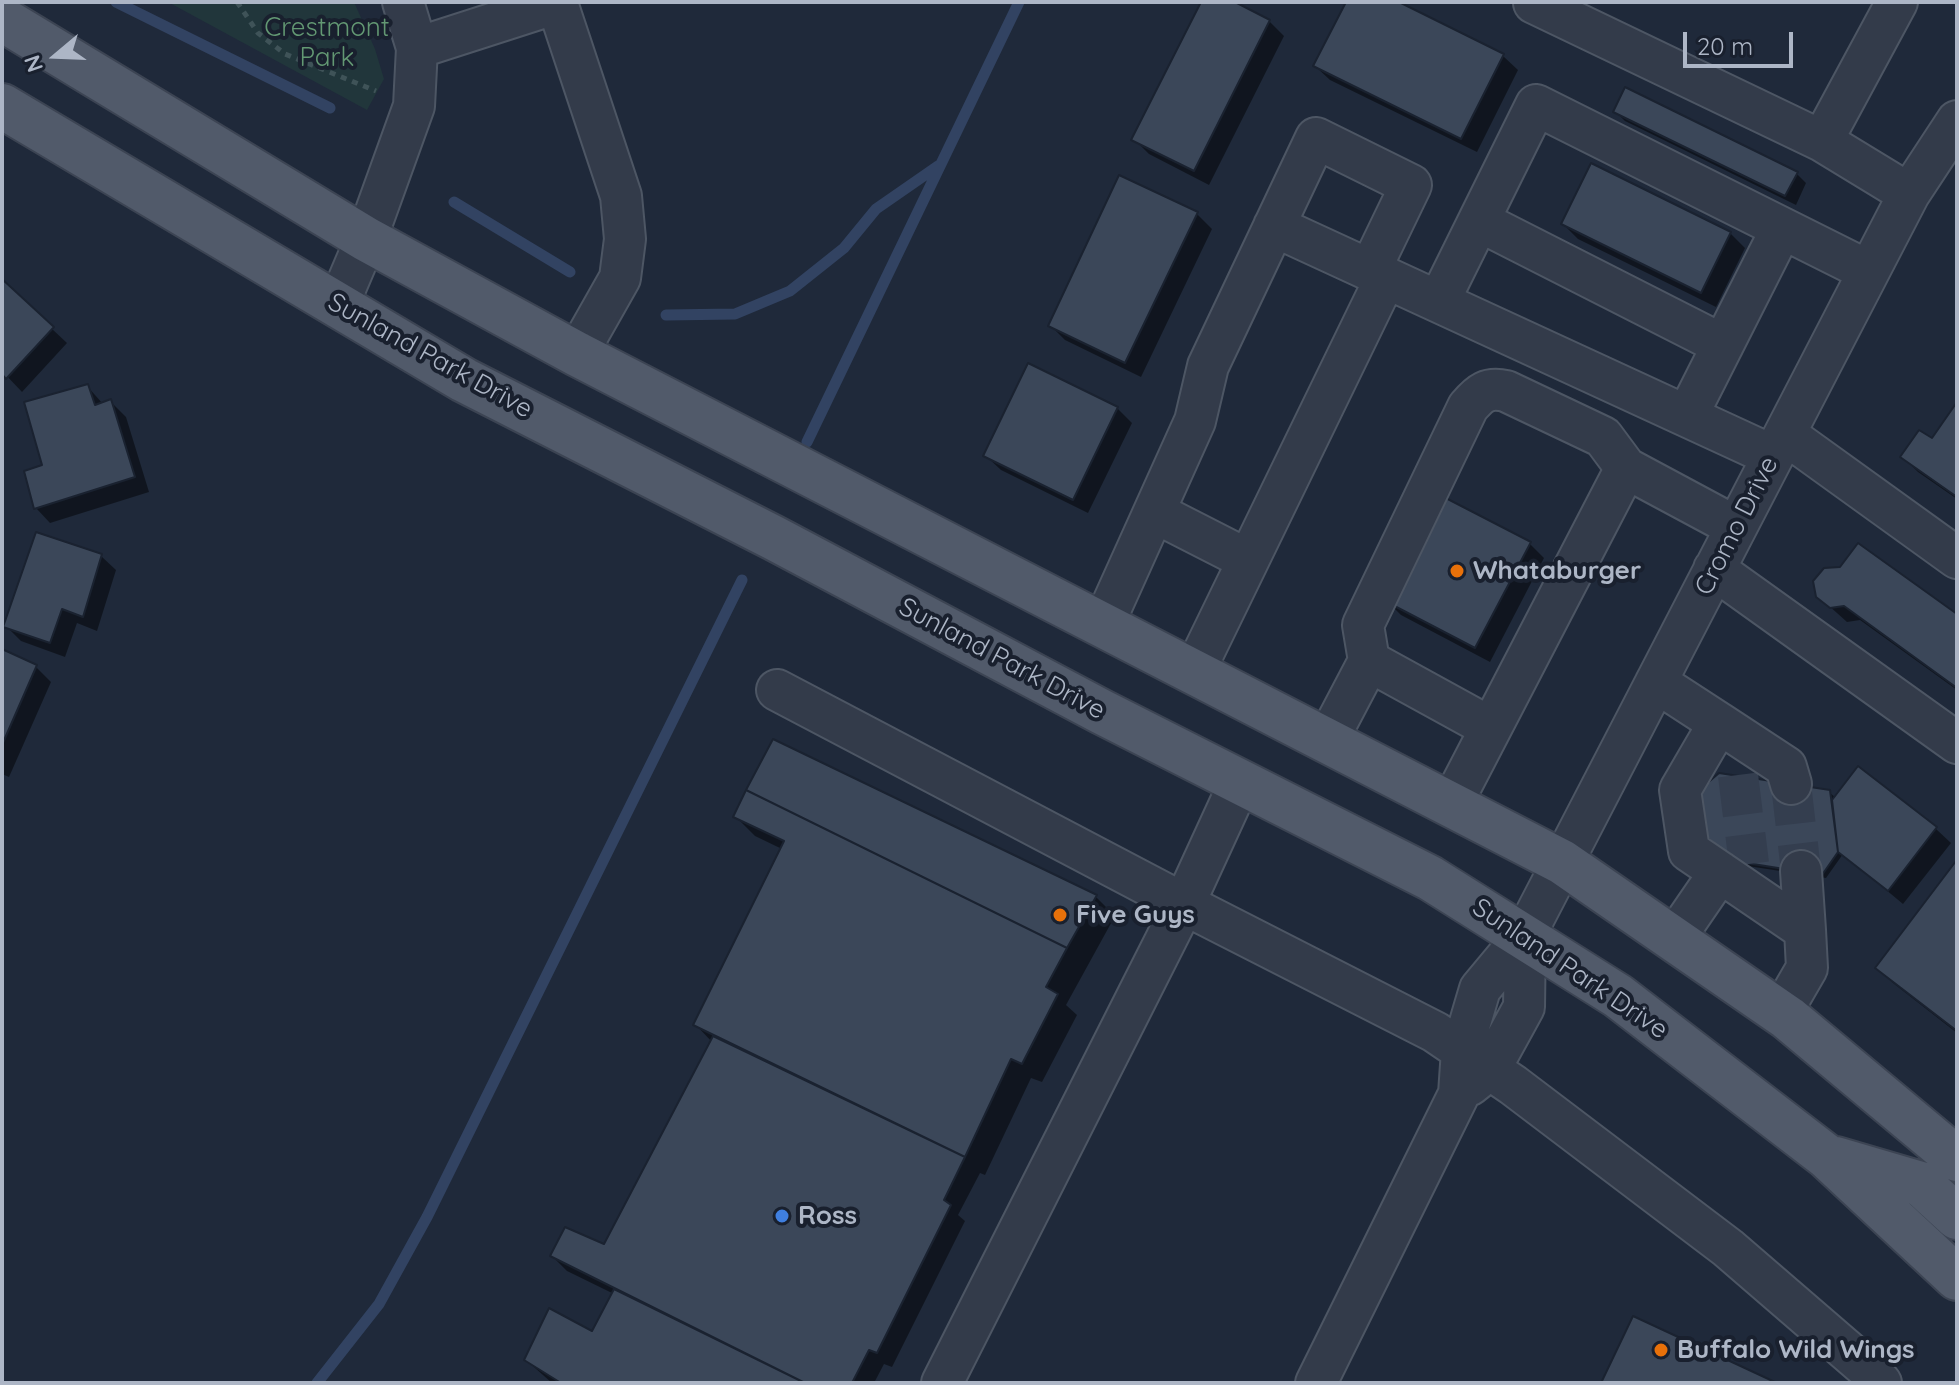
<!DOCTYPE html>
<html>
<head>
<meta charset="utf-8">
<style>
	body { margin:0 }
	#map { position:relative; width:1959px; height:1385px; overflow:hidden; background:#1f293a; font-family:Quicksand,sans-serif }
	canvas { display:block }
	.frame { position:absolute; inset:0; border:4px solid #adb6c6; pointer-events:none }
	.north { position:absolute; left:16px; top:16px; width:80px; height:80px; -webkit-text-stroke:6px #19202e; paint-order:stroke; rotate:251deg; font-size:22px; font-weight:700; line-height:32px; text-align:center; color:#adb6c6 }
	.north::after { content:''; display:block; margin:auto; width:28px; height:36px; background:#adb6c6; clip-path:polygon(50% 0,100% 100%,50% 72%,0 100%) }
	.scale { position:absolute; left:1683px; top:32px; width:110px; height:36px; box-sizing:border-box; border:4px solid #adb6c6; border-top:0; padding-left:10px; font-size:24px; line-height:28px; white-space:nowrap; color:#adb6c6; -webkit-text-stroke:6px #19202e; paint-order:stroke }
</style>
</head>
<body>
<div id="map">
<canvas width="1959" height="1385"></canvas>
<div class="frame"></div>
<div class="north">N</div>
<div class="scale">20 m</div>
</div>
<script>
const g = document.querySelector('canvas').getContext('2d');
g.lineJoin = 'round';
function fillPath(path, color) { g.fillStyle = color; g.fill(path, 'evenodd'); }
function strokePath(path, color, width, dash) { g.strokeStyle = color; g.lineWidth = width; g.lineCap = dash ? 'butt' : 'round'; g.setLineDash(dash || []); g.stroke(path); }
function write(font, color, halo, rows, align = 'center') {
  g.font = font + ' Quicksand,sans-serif'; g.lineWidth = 8; g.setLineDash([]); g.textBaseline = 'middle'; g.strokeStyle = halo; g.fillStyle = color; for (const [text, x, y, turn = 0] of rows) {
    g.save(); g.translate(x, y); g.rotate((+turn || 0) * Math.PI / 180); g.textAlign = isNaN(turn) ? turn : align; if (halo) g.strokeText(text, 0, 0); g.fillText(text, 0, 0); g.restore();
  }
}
const green = new Path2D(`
	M168,2H354L375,49L384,79L367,110Z`);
const shadow = new Path2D(`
	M1203,2H1231L1269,21L1284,36L1209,185L1149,154L1134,139Z
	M1348,2H1395L1503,56L1518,70L1477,152L1330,80L1315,66Z
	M1615,111L1796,173L1806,183L1796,205L1625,121Z
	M1197,214L1212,229L1141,377L1065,340L1050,325Z
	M1563,224L1730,233L1745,248L1716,307L1578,239Z
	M2,282L67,343L22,392L2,371Z
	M87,386L103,404L111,402L126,417L149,492L50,523L36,508L44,466Z
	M1957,406V499L1918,472L1903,457L1932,441Z
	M1117,408L1132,423L1088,513L1001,470L986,456Z
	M1529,543L1544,558L1490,662L1401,615L1386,600Z
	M101,556L116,570L97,631L77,623L65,657L21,641L6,626Z
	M1818,596L1957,617V690L1860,620L1847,622Z
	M2,652L36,667L51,682L9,777L2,774Z
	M1859,768L1936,829L1951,843L1903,904L1843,854L1826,878L1741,865L1710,838L1829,792L1836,798Z
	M736,817L1096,897L1115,916L1066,1005L1077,1015L1042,1082L1031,1078L985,1175L980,1173L958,1215L965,1221L892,1367L884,1364L874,1383H552L526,1360L593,1334L614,1294L567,1271L552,1256L605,1247L712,1042L695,1024L782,849L755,836Z
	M1957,865V1033L1893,983L1878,968Z`);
const stream = new Path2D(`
	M116,2L330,108
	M454,202L570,272
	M666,315L735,314L790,291L844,248L876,209L938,166
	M807,442L1019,2
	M317,1383L379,1304L427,1217L742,580`);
const building = new Path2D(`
	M1201,2H1235L1270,20L1194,171L1131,140Z
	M1346,2H1399L1504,54L1461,139L1313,66Z
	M1625,87L1798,172L1785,196L1613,112Z
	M1591,163L1731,232L1701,293L1561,224Z
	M1119,175L1198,212L1125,363L1048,326Z
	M2,279L54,327L6,379L2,374Z
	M1028,363L1118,407L1073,500L983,456Z
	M88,384L95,405L111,399L135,477L34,509L24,471L42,465L24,402Z
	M1957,402V497L1900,457L1919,430L1932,438Z
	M1438,494L1531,542L1475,648L1383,600Z
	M36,532L102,554L83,617L62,609L50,643L3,627Z
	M1858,543L1957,614V688L1844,606L1830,608L1816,597L1813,581L1824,568L1840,567Z
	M2,649L37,665L2,745Z
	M773,739L1097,895L1067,948L746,790Z
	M1858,766L1937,827L1888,891L1838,852L1832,800Z
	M1719,773L1830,790L1838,852L1822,875L1734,861L1703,834L1697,792Z
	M746,790L1067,948L1046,987L1058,994L1022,1064L1011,1059L965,1157L693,1025L784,841L733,817Z
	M1956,861L1957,862V1031L1875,968Z
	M713,1036L965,1157L944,1200L951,1205L877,1353L869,1350L852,1383H805L550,1256L565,1227L604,1244Z
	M614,1289L805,1383H561L524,1360L549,1308L592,1331Z
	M1633,1316L1777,1383H1601Z`);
const minorTunnel = new Path2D(`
	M1738,775L1749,864
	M1791,784L1801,871`);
const path = new Path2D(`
	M237,2L258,33L285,54L376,91`);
const minor = new Path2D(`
	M1534,3L1822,141L1909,194
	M417,48L557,3L621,196L625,239L620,278L577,354
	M1822,141L1897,2
	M1479,221L1723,345
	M1274,226L1773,456
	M1439,301L1536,105L1868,271
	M338,305L366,239L414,106L417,48L403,2
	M1687,416L1782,228
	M1785,434L1957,558
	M1154,512L1248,560
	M1714,569L1957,743
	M1103,625L1195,421L1208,366L1316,138L1411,185L1370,270
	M1369,661L1363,625L1468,407C1480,393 1487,387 1506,391L1603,437L1626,468
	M1194,672L1386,277
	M1656,682L1719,723L1680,790L1689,851L1805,930L1807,968L1781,1013
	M777,690L1184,904L1435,1032L1513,1085L1728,1248L1867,1368L1881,1383
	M1719,723L1786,767L1791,784
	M1327,741L1369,661L1491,728
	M1451,805L1626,468L1736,527
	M1801,871L1805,930
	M1674,939L1720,872
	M1470,1085L1490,1069L1524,1007L1525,935
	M942,1383L1184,904L1240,782
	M1316,1383L1459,1094L1462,1050L1480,989L1525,935L1909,194L1957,121`);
const major = new Path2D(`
	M2,19L366,239L577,354L1562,862L1788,1018L1957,1159
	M2,106L464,380L774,538L1102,712L1430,878L1618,996L1826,1156L1957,1278
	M1836,1159L1921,1184L1957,1217`);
const markers = [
	[1457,571,8,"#e8710a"],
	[1060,915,8,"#e8710a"],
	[782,1216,8,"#3f7fe0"],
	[1661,1350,8,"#e8710a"]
];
const parkNames = [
	["Crestmont",327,28],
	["Park",327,58]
];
const streetNames = [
	["Sunland Park Drive",430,356,29],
	["Cromo Drive",1737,526,-63],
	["Sunland Park Drive",1002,659,28],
	["Sunland Park Drive",1570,969,34]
];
const poiNames = [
	["Whataburger",1473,571],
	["Five Guys",1076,915],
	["Ross",798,1216],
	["Buffalo Wild Wings",1677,1350]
];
fillPath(green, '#21363b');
fillPath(shadow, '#0007');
strokePath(stream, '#324362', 11);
fillPath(building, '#3b4759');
strokePath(building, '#1a2230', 2);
strokePath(minorTunnel, '#343e4f', 40, [40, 20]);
strokePath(minor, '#4d5664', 44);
strokePath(major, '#3c4453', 48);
strokePath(path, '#3f5358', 5, [6, 6]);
strokePath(minor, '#333b4a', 40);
strokePath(major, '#515a6a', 44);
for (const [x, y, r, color] of markers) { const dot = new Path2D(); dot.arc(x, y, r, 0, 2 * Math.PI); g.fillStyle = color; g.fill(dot); strokePath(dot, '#19202e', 3); }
write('26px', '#639873', '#19202e', parkNames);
write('26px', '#adb6c6', '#19202e', streetNames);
write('bold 26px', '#adb6c6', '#19202e', poiNames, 'left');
</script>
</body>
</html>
